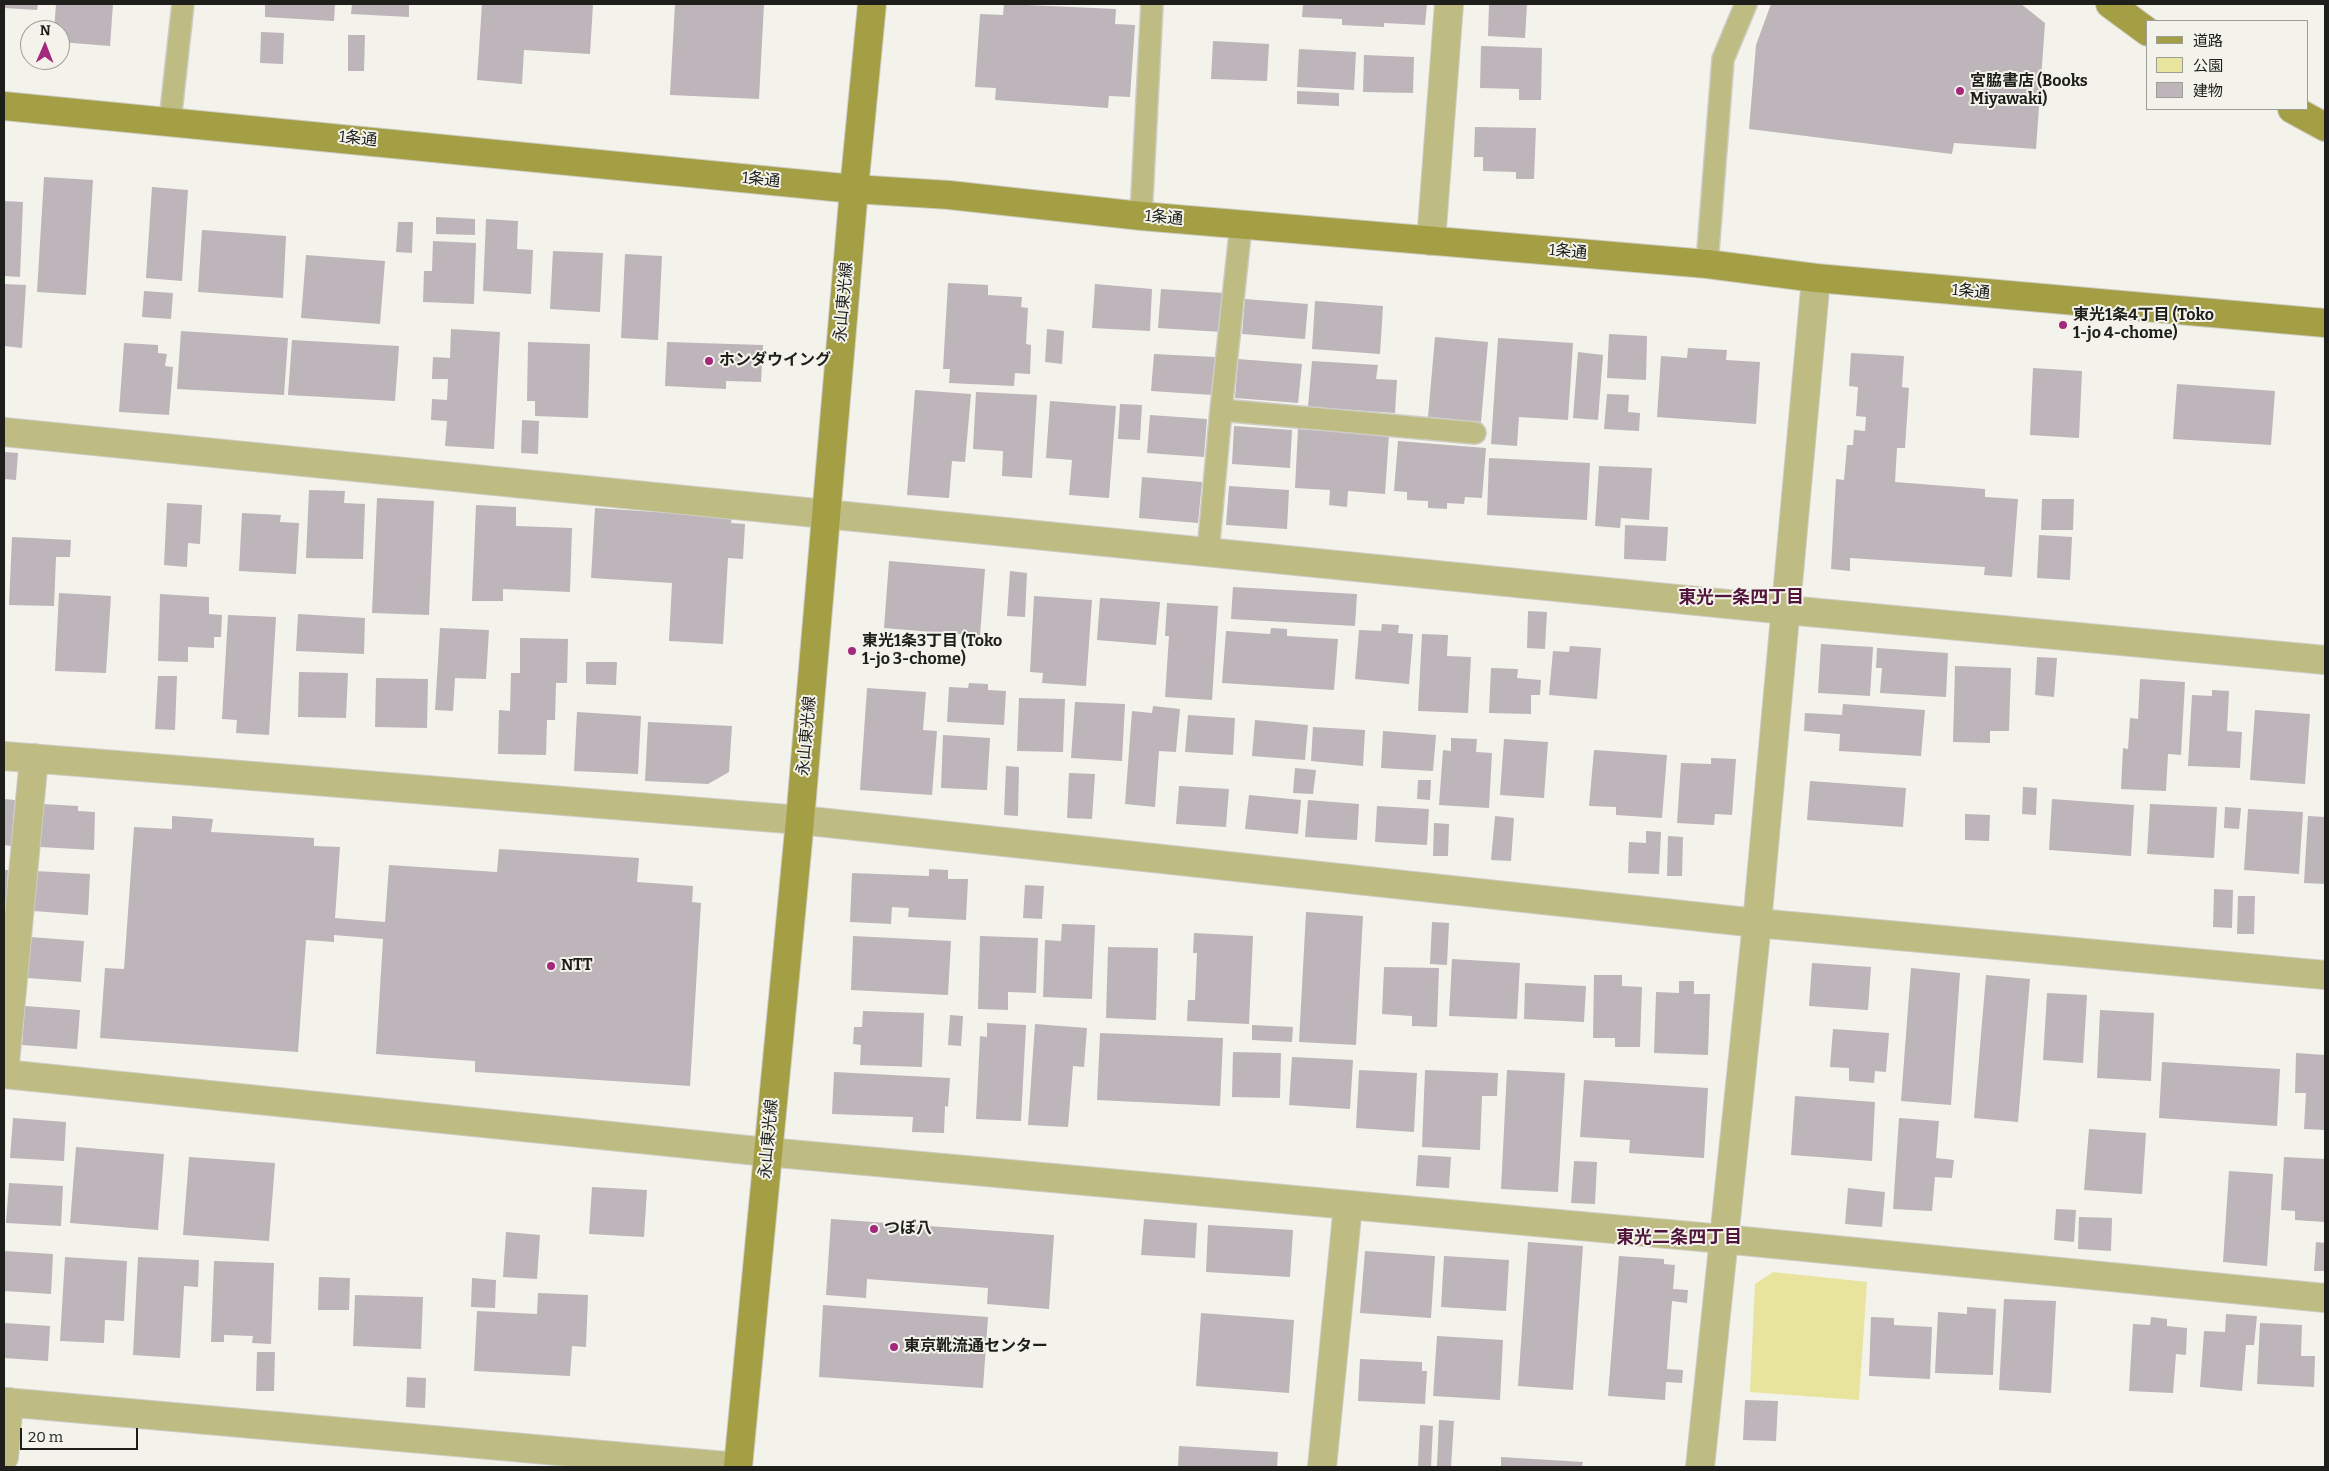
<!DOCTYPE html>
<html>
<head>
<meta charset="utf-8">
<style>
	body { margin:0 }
	#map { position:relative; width:2329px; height:1471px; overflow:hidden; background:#f3f3eb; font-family:Bitter,"Noto Sans JP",serif }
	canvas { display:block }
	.frame { position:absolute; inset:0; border:5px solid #1e1e1b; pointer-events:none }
	.legend { position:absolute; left:2146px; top:20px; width:162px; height:90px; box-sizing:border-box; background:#f3f3eb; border:1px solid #9e9e98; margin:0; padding:6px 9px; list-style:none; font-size:15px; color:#1e1e1b }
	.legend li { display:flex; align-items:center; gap:10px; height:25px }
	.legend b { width:25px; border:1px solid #9e9e98 }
	.north { position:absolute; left:20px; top:20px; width:50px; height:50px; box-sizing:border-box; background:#f3f3eb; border:1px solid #9e9e98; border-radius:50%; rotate:1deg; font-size:14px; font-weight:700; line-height:20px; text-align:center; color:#1e1e1b }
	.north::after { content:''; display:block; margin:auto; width:18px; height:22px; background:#a4287c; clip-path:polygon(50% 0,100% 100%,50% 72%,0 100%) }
	.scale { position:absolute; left:20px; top:1428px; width:118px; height:22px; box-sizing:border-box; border:2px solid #1e1e1b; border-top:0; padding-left:6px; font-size:15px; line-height:18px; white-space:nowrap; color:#1e1e1b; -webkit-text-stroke:4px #f3f3eb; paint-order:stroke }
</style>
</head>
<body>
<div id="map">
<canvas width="2329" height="1471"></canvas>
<div class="frame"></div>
<ul class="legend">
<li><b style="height:6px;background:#a49e45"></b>道路</li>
<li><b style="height:14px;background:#e8e49d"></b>公園</li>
<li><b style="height:14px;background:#bdb5b9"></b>建物</li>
</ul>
<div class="north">N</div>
<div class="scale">20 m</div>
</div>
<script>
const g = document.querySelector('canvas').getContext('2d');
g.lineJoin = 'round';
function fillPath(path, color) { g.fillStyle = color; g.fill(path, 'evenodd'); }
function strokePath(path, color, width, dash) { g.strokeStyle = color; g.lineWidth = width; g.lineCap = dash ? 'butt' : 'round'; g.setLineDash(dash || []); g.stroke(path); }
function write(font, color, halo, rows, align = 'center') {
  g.font = font + ' Bitter,"Noto Sans JP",serif'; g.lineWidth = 4; g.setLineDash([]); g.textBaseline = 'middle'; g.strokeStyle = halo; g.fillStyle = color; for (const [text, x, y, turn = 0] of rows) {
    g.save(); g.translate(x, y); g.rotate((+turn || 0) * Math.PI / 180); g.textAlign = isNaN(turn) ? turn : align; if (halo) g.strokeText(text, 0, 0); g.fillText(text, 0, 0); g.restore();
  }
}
const green = new Path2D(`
	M1773,1272L1867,1282L1859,1400L1750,1392L1755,1284Z`);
const building = new Path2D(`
	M4,4H38L37,10L4,8Z
	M56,4H113L110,46L60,42V30H54Z
	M265,4H335L334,21L265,17Z
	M352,4H409V17L351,14Z
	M482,4H593L590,54L524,50L522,84L477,80Z
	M675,4H764L759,99L670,95Z
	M1004,4L1116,9L1115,24L1135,25L1130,97L1109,96L1108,108L995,100L996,88L975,87L980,14L1003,15Z
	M1303,4H1427L1425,25L1384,23V27L1342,25V19L1302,17Z
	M1489,4H1527L1525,38L1488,36Z
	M1771,4H2021L2045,23L2036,149L1954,143L1952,154L1749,129L1756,45Z
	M261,32L284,33L283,64L260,63Z
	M348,35H365L364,71H348Z
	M1213,41L1269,44L1267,81L1211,79Z
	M1481,46L1542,48L1541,100H1519V89L1480,88Z
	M1299,49L1356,52L1354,90L1297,87Z
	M1364,55L1414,57L1413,93L1363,92Z
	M1297,91L1339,93V106L1297,104Z
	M1475,127L1536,128L1534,179H1516V172L1483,171V157H1474Z
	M44,177L93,180L86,295L37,292Z
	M152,187L188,190L182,281L146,278Z
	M4,201L23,202L20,277L4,276Z
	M436,217L475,219V235L436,234Z
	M486,219L518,221L517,249L533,250L531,294L483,291Z
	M398,222H413L412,253L396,252Z
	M202,230L286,236L283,298L198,292Z
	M433,241L476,243L474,304L423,302L424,271H432Z
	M553,251L603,253L600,312L550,309Z
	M625,254L662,256L658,340L621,338Z
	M306,255L385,261L380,324L301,318Z
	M948,283L988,285V295L1022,297L1021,307L1028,308L1026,344L1031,345L1030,374L1015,373L1014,386L949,383L950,369H943Z
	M4,284L26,285L22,348L4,346Z
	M1095,284L1152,289L1150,331L1092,328Z
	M1161,289L1224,293L1222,332L1158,328Z
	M144,291L173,293L171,319L142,317Z
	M1245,299L1308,304L1305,339L1242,334Z
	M1315,301L1383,306L1380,354L1312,349Z
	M451,329L500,332L494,449L445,446L447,421L431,420L432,399L447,400L448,379H432L433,357L450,358Z
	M1047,329L1064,331L1062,364L1045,362Z
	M181,331L288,338L284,395L177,389Z
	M1609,334L1647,336L1646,380L1607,378Z
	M1435,337L1488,342L1481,422L1428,417Z
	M1498,338L1573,343L1568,420L1519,417L1517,446L1491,444Z
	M292,340L399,346L395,401L288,395Z
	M528,342L590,344L588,418L535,416V401H527Z
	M667,342L763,345L761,382L726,381V389L665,386Z
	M124,343L158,345V353L167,354L165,366L173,367L169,415L119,412Z
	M1688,348L1727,350L1726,360L1760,362L1756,424L1657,417L1661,356L1687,358Z
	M1578,352L1603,355L1598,420L1573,418Z
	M1851,353L1904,356L1902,387L1909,388L1905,448H1897L1895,482L1985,489V497L2018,499L2012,577L1984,575L1985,567L1850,558V571L1831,569L1836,479L1844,480L1847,445H1853L1854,430L1865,431L1866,417L1856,416L1858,387L1849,386Z
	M1154,354L1216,357L1213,395L1151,391Z
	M1238,359L1302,364L1298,403L1235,398Z
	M1312,361L1378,365L1376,379L1397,380L1395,413L1308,407Z
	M2033,368L2082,371L2079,438L2030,435Z
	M2177,384L2275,391L2271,445L2173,439Z
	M915,390L971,394L965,462L952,461L949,498L907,495Z
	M976,392L1037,395L1032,478L1002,476L1003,451L973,449Z
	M1607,394L1629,395L1628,412L1640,413L1639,431L1604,429Z
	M1050,401L1116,406L1109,498L1069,495L1072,460L1046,458Z
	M1120,404L1142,405L1140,440L1118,439Z
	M1150,415L1207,419L1204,457L1147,453Z
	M522,420L539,421L538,454L521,453Z
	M1234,426L1292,430L1290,468L1232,464Z
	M1298,429L1389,435L1385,494L1348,491L1347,507L1329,505L1330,490L1295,488Z
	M1398,441L1486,448L1482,498L1465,497L1464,504L1447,503V509L1428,508V501L1407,500V492L1394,491Z
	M4,452L18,453L16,480L4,479Z
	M1489,458L1590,463L1587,520L1487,515Z
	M1599,466L1652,468L1649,520L1621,518L1620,528L1595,526Z
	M1142,477L1202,482L1198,523L1139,518Z
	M1229,486L1289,490L1287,529L1226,525Z
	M309,490L345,491L344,503L365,504L363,559L306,558Z
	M377,498L434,501L429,615L372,613Z
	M2042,499H2074L2073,530H2041Z
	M167,503L202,505L200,544L188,543L187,567L164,565Z
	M476,505L516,507V526L572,528L570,592L503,589V601H472Z
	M595,508L732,517L731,523L745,524L743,559L728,558L723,644L669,641L672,583L591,578Z
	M242,513L281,515L280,522L299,523L296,574L239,571Z
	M1625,525L1668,527L1666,561L1624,559Z
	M2039,535L2072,537L2070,580L2037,578Z
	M12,537L71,540L70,557H56L54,606L9,605Z
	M889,561L985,569L980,636L884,628Z
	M1010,571L1027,573L1025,617L1007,616Z
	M1233,587L1357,594L1355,626L1231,619Z
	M59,593L111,596L106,673L55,671Z
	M160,594L209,597V614L222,615L221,637H214V648L188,647V662L158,661Z
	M1034,596L1092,600L1086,686L1042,683L1043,673L1030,672Z
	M1100,598L1160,602L1156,645L1097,640Z
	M1167,603L1218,606L1212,700L1165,697L1169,636H1165Z
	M1528,611L1547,612L1545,649L1527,648Z
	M298,614L365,618L364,654L296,651Z
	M228,615L276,617L269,735L236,733L237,720L222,719Z
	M1382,624L1399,625L1398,633L1413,634L1409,684L1355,679L1359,630L1381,631Z
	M440,628L489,630L486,679L455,678L453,711L435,710Z
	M1271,628L1287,629V636L1338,639L1334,690L1222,683L1226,631L1270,634Z
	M1422,634L1448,635L1447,656L1471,657L1468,713L1418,711Z
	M520,638L568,639L567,683H556L555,720H547L546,755L498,754L499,710L510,711L511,673H520Z
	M1821,644L1873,647L1870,696L1818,693Z
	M1570,646L1601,648L1597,699L1549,695L1553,651L1569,652Z
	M1877,648L1948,653L1946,697L1880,693L1882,668H1876Z
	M2037,657L2057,658L2054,697L2035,695Z
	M586,662H617L616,685L586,684Z
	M1955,666L2011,668L2009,731H1990V743L1953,742Z
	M1491,668L1518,669L1517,678L1541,680L1540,695H1531V714L1489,713Z
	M299,672L348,673L346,718L298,717Z
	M158,676H177L175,730L155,729Z
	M376,678L428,679L427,728L375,727Z
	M2140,679L2185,682L2181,755L2168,754L2166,791L2121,789L2123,748L2128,749L2130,718L2138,719Z
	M969,683L988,684V690L1006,691L1004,725L947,722L949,687L968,688Z
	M867,688L926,692L923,730L937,731L932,795L860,790Z
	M2212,690L2229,691L2227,731L2242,732L2240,768L2188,766L2192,695L2212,696Z
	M1019,698L1065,699L1063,752L1017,751Z
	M1075,702L1125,704L1122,761L1071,758Z
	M1843,704L1925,710L1921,756L1839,751L1840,734L1804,731L1805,713L1842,715Z
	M1153,706L1180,709L1176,752L1159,751L1155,807L1125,804L1132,711L1152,713Z
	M2255,710L2310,714L2305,784L2250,780Z
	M577,712L641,716L638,774L574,771Z
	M1188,715L1235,718L1233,755L1185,752Z
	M1255,720L1308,725L1305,760L1252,756Z
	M648,722L732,726L729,772L708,784L645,781Z
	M1313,727L1365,730L1363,766L1311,761Z
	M1383,731L1436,735L1433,771L1381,768Z
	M943,735L990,738L987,790L941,788Z
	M1451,738L1477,739L1476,752L1492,753L1489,808L1439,805L1443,750L1451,751Z
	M1504,739L1548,742L1544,798L1500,795Z
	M1594,750L1667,755L1662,818L1616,815V807L1589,806Z
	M1711,758L1736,759L1732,815L1715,814L1714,825L1677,823L1681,763L1711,764Z
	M1006,766L1019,767L1018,816L1004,815Z
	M1295,768L1316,770L1313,794L1293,793Z
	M1069,773L1095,774L1092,819L1067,818Z
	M1418,780H1431L1430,800L1417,799Z
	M1810,781L1906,788L1903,827L1807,820Z
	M1179,786L1229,789L1226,827L1176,824Z
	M2023,787L2037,788L2036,815L2022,814Z
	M1249,795L1301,800L1298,834L1245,829Z
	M4,799L15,800L11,846L4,845Z
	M2052,799L2134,805L2131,856L2049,850Z
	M1308,800L1359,804L1357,840L1305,837Z
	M42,804L78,806V811L95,812L94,850L40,847Z
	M2150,804L2217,807L2214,858L2147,854Z
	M1377,806L1429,809L1427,845L1375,842Z
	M2225,807L2241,808L2239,829L2224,828Z
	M2248,809L2303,812L2299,874L2244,870Z
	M1965,814L1990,815L1989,841L1965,840Z
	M172,816L213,819L211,832L314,838V846L340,847L335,918L385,922L389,865L497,872L499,849L639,858L637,882L693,886L692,902L701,903L690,1086L475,1072V1061L376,1054L383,939L334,935V942L306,940L298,1052L100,1038L105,968L124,969L134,827L172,829Z
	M1495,816L1514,818L1511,861L1491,860Z
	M2308,816L2325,817V884L2304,883Z
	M1434,823L1449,824L1448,856H1433Z
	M1646,831L1661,832L1659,874L1628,873L1629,842L1646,843Z
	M1668,836L1683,837L1682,876H1667Z
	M929,869L948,870V879H968L966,920L908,917L909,908L892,907L891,924L850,922L852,873L929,876Z
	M4,870H8L6,908H4Z
	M35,871L90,874L88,915L33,911Z
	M1025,885L1044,886L1042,919L1023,918Z
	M2214,889L2233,890L2232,928L2213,927Z
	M2238,896H2255L2254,934H2237Z
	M1306,912L1363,916L1356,1045L1299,1042Z
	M1432,922L1449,923L1447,965L1430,964Z
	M1062,924L1095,925L1092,999L1043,997L1045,940L1061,941Z
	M1194,933L1253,936L1249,1024L1187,1021L1188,1000H1195L1197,953H1193Z
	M853,936L951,941L948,995L851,990Z
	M980,936L1038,938L1036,993L1008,992V1010L978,1009Z
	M30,937L84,941L81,982L27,978Z
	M1108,947L1158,948L1156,1020L1106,1018Z
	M1452,959L1520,963L1517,1019L1449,1016Z
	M1812,963L1871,967L1868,1010L1809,1006Z
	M1384,967L1439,968L1437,1027L1412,1026V1016L1382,1014Z
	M1911,968L1960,973L1951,1105L1901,1101Z
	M1594,975H1622V986L1642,987L1640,1047H1615V1038H1593Z
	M1986,975L2030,979L2018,1122L1974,1118Z
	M1679,981H1694V994H1710L1708,1055L1654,1053L1656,992L1679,993Z
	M1525,983L1586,986L1584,1022L1524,1019Z
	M2047,993L2087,995L2083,1063L2043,1060Z
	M25,1006L80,1010L77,1049L22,1045Z
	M2100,1010L2154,1013L2151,1081L2097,1078Z
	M863,1011L924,1013L922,1067L860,1065L861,1045L853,1044L854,1027H862Z
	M950,1015L963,1016L961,1046L948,1045Z
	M987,1023L1026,1025L1021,1121L976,1119L980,1036L987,1037Z
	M1035,1024L1087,1028L1084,1067L1073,1066L1068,1127L1028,1125Z
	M1252,1025L1293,1027L1292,1042L1252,1040Z
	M1833,1029L1889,1033L1886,1072L1875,1071L1874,1083L1849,1081V1068L1830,1067Z
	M1100,1033L1223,1038L1220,1106L1097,1100Z
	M1233,1052L1281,1053L1280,1098L1232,1097Z
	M2296,1053L2325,1055V1130L2304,1129L2306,1093H2295Z
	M1292,1057L1353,1060L1350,1109L1289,1105Z
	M2162,1062L2280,1069L2277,1126L2159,1118Z
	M1359,1070L1417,1073L1414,1132L1356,1128Z
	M1425,1070L1498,1073L1497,1096H1482L1480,1150L1422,1147Z
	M1507,1070L1565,1073L1558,1192L1501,1189Z
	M834,1072L950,1078L948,1107L945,1106L944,1133L912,1132L913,1117L832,1114Z
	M1584,1080L1708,1088L1704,1158L1629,1153L1630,1140L1580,1137Z
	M1795,1096L1875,1102L1872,1161L1791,1155Z
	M13,1118L66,1122L64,1161L10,1158Z
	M1899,1118L1939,1121L1936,1158L1954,1160L1952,1178L1935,1177L1932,1211L1893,1209Z
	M2089,1129L2146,1133L2142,1194L2084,1190Z
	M76,1147L164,1154L158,1230L70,1223Z
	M1418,1155L1451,1157L1449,1188L1416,1186Z
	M189,1157L275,1163L269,1241L183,1235Z
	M2284,1157L2325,1159V1222L2295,1220V1211L2281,1210Z
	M1574,1161L1597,1162L1595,1204L1571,1203Z
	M2229,1171L2273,1174L2267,1266L2223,1262Z
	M9,1183L63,1186L61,1226L6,1223Z
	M592,1187L647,1190L644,1237L589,1234Z
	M1848,1188L1885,1192L1882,1227L1845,1224Z
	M2056,1209L2076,1210L2074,1242L2054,1240Z
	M2079,1217L2112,1218L2111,1251L2078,1249Z
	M831,1219L1054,1235L1049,1309L987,1304L988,1288L867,1279L866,1298L826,1295Z
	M1144,1219L1197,1223L1195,1258L1141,1255Z
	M1208,1225L1293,1230L1290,1277L1206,1272Z
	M506,1232L540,1235L537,1279L503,1277Z
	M1528,1242L1583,1246L1573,1390L1518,1386Z
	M2316,1242L2325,1243V1271H2314Z
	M4,1251L53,1254L51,1294L4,1291Z
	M1365,1251L1435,1256L1431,1318L1360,1313Z
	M1444,1256L1509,1260L1506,1311L1441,1307Z
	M1619,1256L1664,1259V1264L1675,1265L1673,1289L1688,1290L1687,1303L1672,1301L1667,1369L1683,1370L1682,1383L1666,1382L1665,1400L1608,1396Z
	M65,1257L127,1261L124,1321L105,1320L104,1343L60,1341Z
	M138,1257L199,1260L198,1287L184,1286L180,1358L133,1355Z
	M214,1261L274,1263L271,1344L252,1343L253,1336L224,1335V1342H211Z
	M319,1277L350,1278L349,1310H318Z
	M472,1278L496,1280L495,1308L471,1307Z
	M538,1293L588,1295L586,1347L572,1346L570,1376L474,1371L477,1311L537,1314Z
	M355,1295L423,1297L421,1349L353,1346Z
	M2004,1299L2056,1301L2051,1393L1999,1390Z
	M823,1305L988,1317L983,1388L819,1377Z
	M1967,1307L1996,1309L1993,1375L1935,1373L1938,1312L1967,1314Z
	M1201,1313L1294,1320L1289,1393L1196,1386Z
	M2226,1314L2257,1316L2254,1345H2246L2242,1391L2200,1387L2204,1331L2225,1332Z
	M1871,1317L1894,1318V1325L1932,1327L1930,1379L1869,1376Z
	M2151,1317L2167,1319V1326L2187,1328L2186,1355L2176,1354L2173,1393L2129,1391L2133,1324L2150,1325Z
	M4,1323L50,1326L48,1361L4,1358Z
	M2260,1323L2302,1325L2301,1356H2315L2314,1387L2257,1384Z
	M1437,1336L1503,1340L1500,1400L1433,1396Z
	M257,1352H275L274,1391H256Z
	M1360,1359L1422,1362V1371H1427L1425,1404L1358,1401Z
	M407,1377L426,1378L425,1408L406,1407Z
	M1745,1400L1778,1401L1776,1441L1743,1440Z
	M1439,1420L1454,1421L1451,1467L1437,1466Z
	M1420,1425L1433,1426L1431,1467H1418Z
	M1179,1446L1278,1452L1277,1467H1178Z
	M1501,1457L1583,1462L1582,1467H1501Z`);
const lane = new Path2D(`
	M170,121L183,4
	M1141,216L1152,4
	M1707,264L1723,59L1746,4
	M1221,410L1241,225
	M1208,552L1221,410L1475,433`);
const street = new Path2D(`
	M1431,241L1449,4
	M4,432L1787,610L2325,660
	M4,756L800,820L1757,923L2325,975
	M4,1074L767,1152L1723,1239L2325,1298
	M4,1074L34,758
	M4,1402L738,1467
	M4,1457L9,1402
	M1322,1467L1348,1205
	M1700,1467L1757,923L1816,278`);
const secondary = new Path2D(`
	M2110,4L2148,32
	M4,106L854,189L949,195L1141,216L1707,264L1816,278L2325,323
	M2292,109L2325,127
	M738,1467L800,820L854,189L872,4`);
const markers = [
	[1960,91,5,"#a4287c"],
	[2063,325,5,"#a4287c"],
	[709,361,5,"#a4287c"],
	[852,651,5,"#a4287c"],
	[551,966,5,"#a4287c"],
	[874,1229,5,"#a4287c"],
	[894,1347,5,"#a4287c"]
];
const poiNames = [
	["宮脇書店 (Books",1970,82],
	["Miyawaki)",1970,100],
	["東光1条4丁目 (Toko",2073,316],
	["1-jo 4-chome)",2073,334],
	["ホンダウイング",719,361],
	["東光1条3丁目 (Toko",862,642],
	["1-jo 3-chome)",862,660],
	["NTT",561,966],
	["つぼ八",884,1229],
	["東京靴流通センター",904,1347]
];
const streetNames = [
	["1条通",358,139,6],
	["1条通",761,180,6],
	["1条通",1164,218,5],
	["1条通",1568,252,5],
	["1条通",1971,292,5],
	["永山東光線",844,302,-85],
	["永山東光線",807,736,-85],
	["永山東光線",769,1139,-85]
];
const neighbourhoodNames = [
	["東光一条四丁目",1741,598],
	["東光二条四丁目",1679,1238]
];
fillPath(green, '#e8e49d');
fillPath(building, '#bdb5b9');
strokePath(lane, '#cdcdc6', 24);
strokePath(street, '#cdcdc6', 30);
strokePath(secondary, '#cdcdc6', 30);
strokePath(lane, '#bebb83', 21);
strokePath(street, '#bebb83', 28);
strokePath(secondary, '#a49e45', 28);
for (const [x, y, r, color] of markers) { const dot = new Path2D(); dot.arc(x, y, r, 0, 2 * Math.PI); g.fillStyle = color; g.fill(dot); strokePath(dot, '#f3f3eb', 2); }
write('bold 16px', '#1e1e1b', '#f3f3eb', poiNames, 'left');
write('16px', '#1e1e1b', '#f3f3eb', streetNames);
write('bold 18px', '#51153c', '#f3f3eb', neighbourhoodNames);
</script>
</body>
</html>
